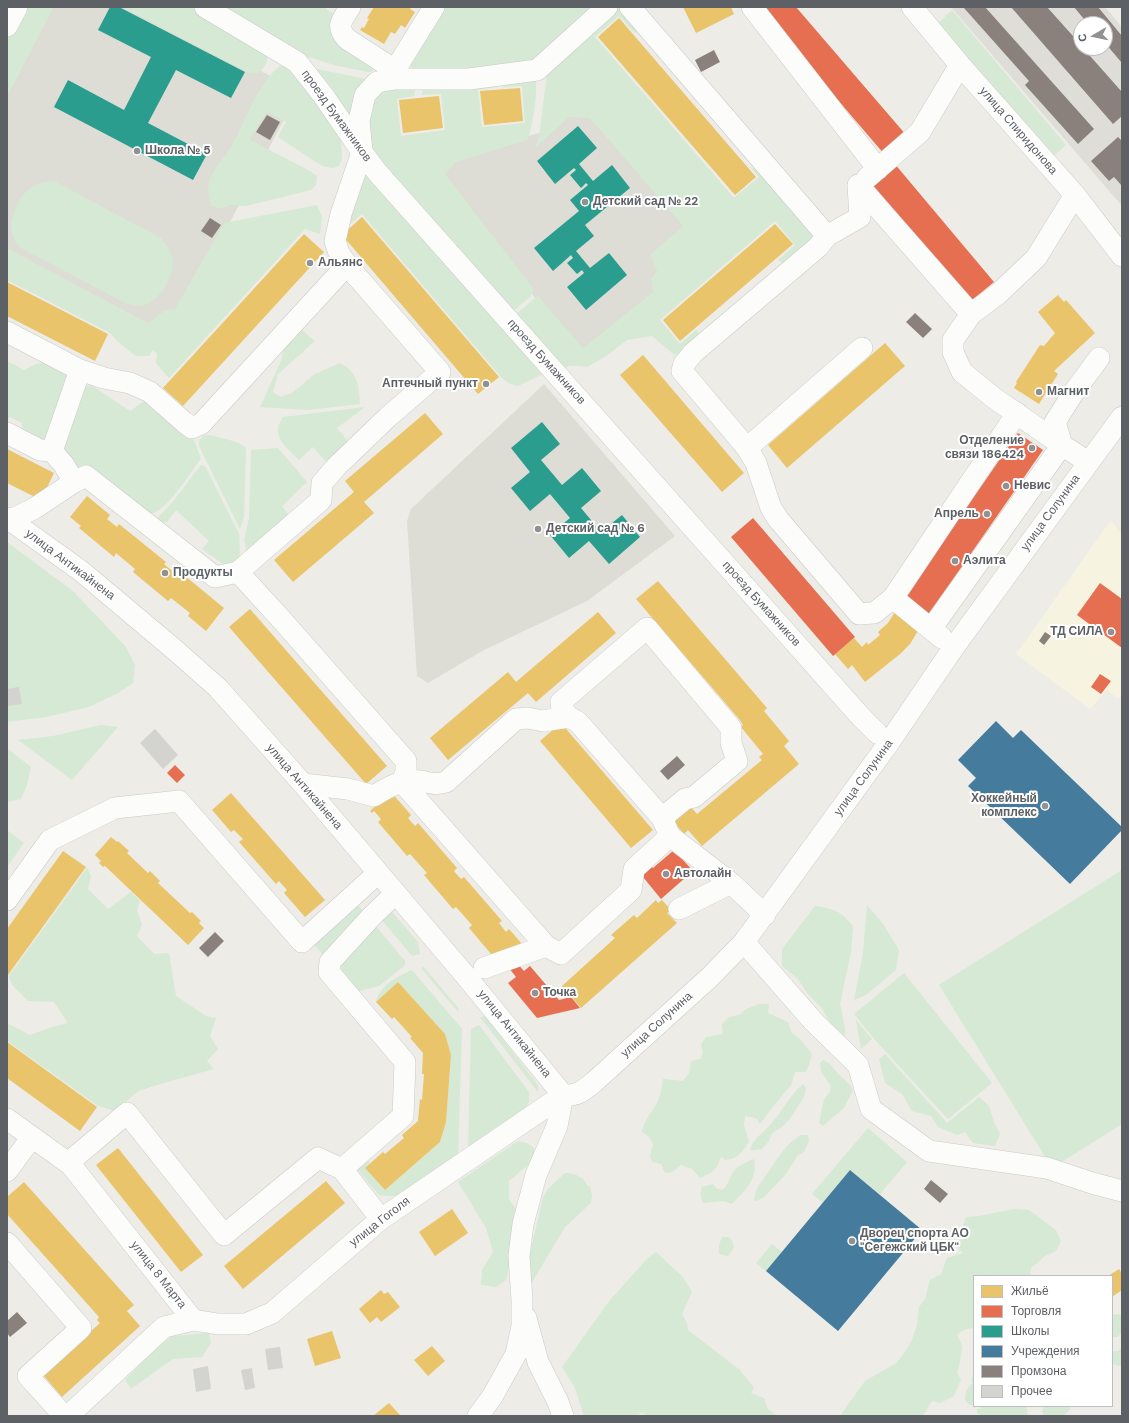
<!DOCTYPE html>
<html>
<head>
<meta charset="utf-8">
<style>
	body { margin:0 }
	#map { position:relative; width:1129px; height:1423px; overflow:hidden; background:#edece7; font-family:"DM Sans",sans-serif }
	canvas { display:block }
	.frame { position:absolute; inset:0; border:8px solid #5d6065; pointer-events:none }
	.legend { position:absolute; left:973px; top:1275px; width:140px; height:132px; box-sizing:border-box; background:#fff; border:1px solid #bebfc1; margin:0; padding:5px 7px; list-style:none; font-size:12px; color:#5d6065 }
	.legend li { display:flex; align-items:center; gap:8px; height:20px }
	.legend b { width:20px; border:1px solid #bebfc1 }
	.north { position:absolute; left:1073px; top:16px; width:40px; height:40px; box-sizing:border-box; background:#fff; border:1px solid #bebfc1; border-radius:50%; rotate:261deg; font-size:11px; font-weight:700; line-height:16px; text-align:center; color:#5d6065 }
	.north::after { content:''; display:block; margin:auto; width:14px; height:18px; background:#8f9192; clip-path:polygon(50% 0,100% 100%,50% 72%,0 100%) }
</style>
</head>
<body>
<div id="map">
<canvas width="1129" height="1423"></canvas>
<div class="frame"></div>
<ul class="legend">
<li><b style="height:11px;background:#e9c46a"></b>Жильё</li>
<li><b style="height:11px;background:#e76f51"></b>Торговля</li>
<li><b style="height:11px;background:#2a9d8f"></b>Школы</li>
<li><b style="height:11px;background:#457b9d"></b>Учреждения</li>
<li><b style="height:11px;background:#8a817c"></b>Промзона</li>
<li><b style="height:11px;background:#d3d3d0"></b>Прочее</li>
</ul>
<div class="north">С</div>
</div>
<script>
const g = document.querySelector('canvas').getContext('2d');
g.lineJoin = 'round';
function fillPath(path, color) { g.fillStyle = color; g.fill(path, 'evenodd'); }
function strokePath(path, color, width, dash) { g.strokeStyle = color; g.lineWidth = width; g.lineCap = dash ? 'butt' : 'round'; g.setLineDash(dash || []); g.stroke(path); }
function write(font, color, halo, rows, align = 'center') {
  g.font = font + ' "DM Sans",sans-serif'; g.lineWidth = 4; g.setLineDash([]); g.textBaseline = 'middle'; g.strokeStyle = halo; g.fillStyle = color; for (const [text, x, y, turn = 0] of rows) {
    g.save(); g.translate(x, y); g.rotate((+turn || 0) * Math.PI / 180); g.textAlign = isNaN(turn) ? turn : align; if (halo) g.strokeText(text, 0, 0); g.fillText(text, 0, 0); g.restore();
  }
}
const commercial = new Path2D(`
	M1111,520L1122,535V694L1118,699L1107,690L1090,709L1016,654Z`);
const industrial = new Path2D(`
	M951,7H1105L1122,27V206ZM1081,24H1105V48H1081Z`);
const education = new Path2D(`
	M49,7H139L299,91L169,338L7,253V87Z
	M549,79L733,228L586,363L439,175L453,155L540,133Z
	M544,384L675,536L587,601L484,650L428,683L417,676L407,521L411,509Z`);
const green = new Path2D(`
	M22,7H54L7,97V37Z
	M122,7H194L268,51C268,62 266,66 258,73H249Z
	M218,7H326V9L335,15L372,67L373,71L368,72L334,65L312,58L303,57Z
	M440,7H600L537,63L498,70H412L408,60Z
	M617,7H624L643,29L635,33L619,16L595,37L734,198L759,177L752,169L759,164L817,233L785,266L778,260L795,245L775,221L660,320L680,344L696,330L701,337L679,355L673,354L652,336L627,340L606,356L587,367L579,366H570L558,370L511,318L538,296L583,348L653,292L651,278L657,271L650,255L683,226L590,118L569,117L534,149L539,137L548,66Z
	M952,10L1066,145L1048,161L934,27Z
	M280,66H287L341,135L342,159L339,166L332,168L322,166L278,137L286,122L267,112L250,140L308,170L317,176L316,185L311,190L246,206L230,205L220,209L211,206C209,198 207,189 209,181C214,168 225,157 232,145C247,118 256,85 280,66Z
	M307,67L371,80L355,132Z
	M517,77L536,79C537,100 533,120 528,140L456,162L445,174L534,289L530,297L512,312L370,153L368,107L378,89L413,85L415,90L414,96L397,99L401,136L445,130L441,94L422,95V89L492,81L496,87L478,90L482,127L525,123L522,86L502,87Z
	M365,163L545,373L518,386L510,384L502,378L362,214L341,232Z
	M54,181L161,238C166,244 170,249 172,257C177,274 158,306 139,306C135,306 131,304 127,304L19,247C18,245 15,242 14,239C6,223 18,195 33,186C39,182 47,182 54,181Z
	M317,205L322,217L320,234L305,229L169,378L156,363L157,354L153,350L149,356H136L117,341L110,333L7,280V248L148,323L165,310L175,309L224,223Z
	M297,326L315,341L278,374L273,392L280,397L292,393L315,374L340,363C358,373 359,385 360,404L308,410L260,407L281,361L285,342Z
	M7,361L24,370L36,364L51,361L67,374L69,386L44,444L23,433L22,423L10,417L7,420Z
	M91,385C104,394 117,402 130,411L143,402L150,401L189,434L194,440L201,459C189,474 167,512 148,515L125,499L123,491L91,469C72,472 68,460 59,446L82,388Z
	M365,407L337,428L352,446L330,466L313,447L299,460C285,446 270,436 283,417Z
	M208,435C217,437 240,441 246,448L244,517L240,529L199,446V441L203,436Z
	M278,448L307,482L282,506L291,518L248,556L244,541L249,518L251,450Z
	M201,465L205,466L239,534L240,555L237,563L226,566L202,549L209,541L176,510L167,522L160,523L155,520L171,504Z
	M7,542L74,592L126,647L135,665L133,683L118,693L89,707L46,717L7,722Z
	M101,725L118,727L72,780L18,740L53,736Z
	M7,748L31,767L27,785L21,799L7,802Z
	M7,830L24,843L7,867Z
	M87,868L91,876L88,889L108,909L131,892L140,901L137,910L142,925L137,936L154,954L169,953L176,996L206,1016L216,1018L210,1036L218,1049L207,1061L214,1069L167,1082L138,1091L116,1111L98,1106L7,1041V1023L30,1035L52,1027L68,1023L54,1002L28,1001L12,985L9,976Z
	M1122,870V1124L1052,1168L939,985Z
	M354,901L366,914L325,957L311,941Z
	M867,905L883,924L899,950L896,970L866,995L854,1000L863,953Z
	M815,906C834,909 840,910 853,926L851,952L840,1004L845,1028V1036L830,1023L822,1008L808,994L797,978L782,966V949Z
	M392,912L418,942L420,954L412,956L380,918L383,914Z
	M374,924L405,961V965L379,986L359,991L342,971L341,963Z
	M424,967L459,1009L458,1012L421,968Z
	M412,970L462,1029L458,1156L400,1196H389L379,1195L357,1169L367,1159L370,1163L365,1168L385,1190L440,1142L446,1122L451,1055L445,1034L398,982L376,1002C380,985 398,976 412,970Z
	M904,973L992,1083L948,1119L875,1040L854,1014Z
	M759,1004H769L768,1013L788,1022L792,1033L800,1039L812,1054L809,1065L806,1072H795L791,1085L771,1109L760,1124L756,1118L745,1116L744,1125L749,1142C742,1152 738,1159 725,1160L721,1156C717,1170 714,1172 700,1178L692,1169L681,1165L672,1172L665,1173L661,1164L652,1162L650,1156L653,1144L648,1136L642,1132C644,1119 653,1112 658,1101C661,1093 662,1086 663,1079L683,1081L689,1073L691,1061L700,1059L703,1053L701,1044L706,1037L723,1034L722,1024L729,1017L739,1015L746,1009Z
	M485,1016L538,1085V1092L480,1017Z
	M856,1020L872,1039L861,1049Z
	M479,1025L529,1092V1102L522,1114L468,1150L471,1029Z
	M885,1054L947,1123L979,1097L989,1106L994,1122L1000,1134L995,1146L973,1143L965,1132L957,1135L938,1127L931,1116L912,1111L902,1094L885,1083L879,1059Z
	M823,1060C830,1063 831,1065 835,1070C842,1078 847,1080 853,1090L844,1108L823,1126L819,1123L824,1099L830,1092L831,1086L821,1072L820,1063Z
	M803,1084L806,1088L804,1097L789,1120L781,1128L775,1131L771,1135L769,1141L762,1149L755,1150H750C752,1141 761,1134 767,1128C781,1115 789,1095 803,1084Z
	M868,1128L907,1162L880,1194L850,1170L823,1203L812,1194Z
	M801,1135H808L809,1141L804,1152L798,1155L786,1174L764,1197L756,1201L754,1200C756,1186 762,1181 770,1170C779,1156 786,1144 801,1135Z
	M518,1141L527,1143L534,1148L535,1159L509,1181V1199L518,1212L512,1257L506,1280L496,1287L481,1285L482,1270L493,1252L486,1228L458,1182Z
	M754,1159C758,1178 745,1191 732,1204L723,1201L704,1203C700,1199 700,1192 702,1187L713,1184L716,1188L722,1190C728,1186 728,1181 731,1176C736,1166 744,1163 754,1159Z
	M565,1173C571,1173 579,1175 584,1180C586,1183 586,1185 590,1187L592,1195L591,1203L565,1227L531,1284L529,1258L543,1197L548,1189Z
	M1014,1209L1029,1210L1056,1230L1061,1241L1056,1251L1045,1256L1031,1268L1030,1276H990L989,1274V1276H974V1328L966,1329L957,1334L962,1346L960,1362L957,1373L961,1379L954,1396L940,1403L932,1401L923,1416H840L865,1381L895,1364L903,1355L911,1342L917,1325L919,1307L925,1299L930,1280L941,1274L947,1258L963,1253L957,1247L958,1242L969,1235L962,1228L966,1217L979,1216Z
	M722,1237H729L732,1240L734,1247L728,1256L719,1254V1245Z
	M772,1244L782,1252L766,1271L756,1263Z
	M656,1252L682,1276L692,1292L682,1314L687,1323L688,1330L740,1370L754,1388L751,1393L764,1398L768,1409L777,1416H649L642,1413L635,1416H584L575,1388L562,1367L610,1300L647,1259Z
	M1118,1314L1122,1316V1333L1117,1337H1112V1315Z
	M209,1333L211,1343L202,1357L173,1359L131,1389L125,1380L154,1350L172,1336Z
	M1122,1348V1365L1118,1366L1112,1363V1351H1118Z
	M974,1375V1405H970L965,1400C965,1392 967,1388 973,1383L971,1380Z
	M980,1406H1026L1028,1416H982L977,1413V1409L981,1408Z
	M1044,1406H1070V1409L1064,1416H1044L1042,1411Z`);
const homes = new Path2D(`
	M374,7H411L410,9L415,12L405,28L401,25L395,34L391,32L384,44L360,30L362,27L364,28L369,19L367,18Z
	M683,7H731L734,14L696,33Z
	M619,18L756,177L735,195L598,37Z
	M520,88L523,121L484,125L480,91Z
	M439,96L443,128L403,133L399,100Z
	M362,217L499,377L478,394L342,235Z
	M775,224L793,244L680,341L663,320Z
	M304,234L324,252L183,406L163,388Z
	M7,282L108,334L95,361L7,316Z
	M1058,295L1064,302L1066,300L1095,333L1054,371L1058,374L1039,404L1014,388L1017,383L1016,382L1040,345L1044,346L1055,333L1038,312Z
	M885,343L905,366L787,468L768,445Z
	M643,355L744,473L722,492L620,375Z
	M425,413L443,434L364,502L374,513L293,582L274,560L354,492L345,481Z
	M7,449L54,473L41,500L7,483Z
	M87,496L110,515L107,519L117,527L119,524L166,562L164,564L171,570L174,567L224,608L206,631L188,616L190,613L171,598L168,601L133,572L135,569L116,553L114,557L79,528L81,526L70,517Z
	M658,581L767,708L764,711L789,741L784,746L799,764L702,846L688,830L684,834L673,821L690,806L697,814L762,760L759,757L763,754L741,727L743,725L739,719L636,599Z
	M900,604L924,621L910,644L900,654L865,682L852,665L848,669L835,654L854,638L862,647L867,642L868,645L880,635L878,632L888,623Z
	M250,609L387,766L366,784L229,627Z
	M598,612L616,633L536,702L528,693L448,760L430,738L508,672L516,682Z
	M561,723L653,830L631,848L540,741Z
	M391,792L411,815L408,818L415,826L418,823L457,868L454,871L461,879L464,877L502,921L499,923L506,932L509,929L529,952L497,961L469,928L472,925L456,907L453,909L424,875L427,873L410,854L407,856L378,822L381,819L374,811L372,813L370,811Z
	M231,793L325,900L305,917L284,893L287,890L279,881L276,884L239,842L243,839L234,830L231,832L212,810Z
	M111,837L117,842L118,841L129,851L127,853L148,873L150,871L160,881L158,883L190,913L192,912L201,921L199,923L204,928L188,945L105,866L103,867L99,863L101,861L95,855Z
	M63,851L86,867L8,975H7V929Z
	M656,900L658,903L662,900L671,910L667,913L677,923L581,1008L562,986L615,938L611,935L634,915L637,918Z
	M398,982L445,1034L451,1055L446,1122L440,1142L385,1190L365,1168L383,1152L385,1154L404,1138L402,1135L418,1121L420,1099L422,1100L424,1074H422L423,1053L410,1038L412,1037L394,1017L392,1019L376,1002Z
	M7,1042L97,1107L80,1131L7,1078Z
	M118,1148L203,1255L181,1272L96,1165Z
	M326,1181L345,1203L243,1289L224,1266Z
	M24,1182L134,1305L127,1311L140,1326L62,1397L43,1375L100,1323L97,1320L99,1317L7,1214V1197Z
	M452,1209L468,1233L435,1256L419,1232Z
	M1119,1269L1122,1274V1290L1112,1297V1276H1108Z
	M381,1290L384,1294L388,1292L400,1307L381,1322L377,1317L370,1323L359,1309Z
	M332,1331L341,1358L315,1366L307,1339Z
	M432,1346L445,1361L428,1376L414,1360Z
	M389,1403L401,1416H373Z`);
const shops = new Path2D(`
	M758,7H796L913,143L891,162Z
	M894,163L994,282L971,301L871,183Z
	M1018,433L1043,450L924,621L900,604Z
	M753,518L855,637L833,656L731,537Z
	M1100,583L1122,599V648L1077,615Z
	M1100,674L1111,681L1101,694L1091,687Z
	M175,765L185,775L177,783L167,773Z
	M674,850L693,871L661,899L643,877L644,876L640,872L649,864L653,868Z
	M516,962L524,971L530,966L559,1000L571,997L580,1008L537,1018L508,983L516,977L509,968Z`);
const schools = new Path2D(`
	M110,7H119L245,72L231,98L176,70L148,123L207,154L193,180L54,107L68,80L124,110L151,57L98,30Z
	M578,126L597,148L579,164L593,181L612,165L630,188L585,225L594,236L576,251L590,268L609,253L627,275L586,310L567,287L584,273L582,270L577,274L567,263L573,258L571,255L553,271L534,248L579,211L570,200L588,185L586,183L581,188L570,175L576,170L574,168L555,184L537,161Z
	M542,422L560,444L541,460L562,485L582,468L601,491L581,508L601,532L622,515L640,537L609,564L589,541L569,558L550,535L570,518L550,494L530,511L511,488L530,472L511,448Z`);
const public = new Path2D(`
	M996,721L1013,738L1021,730L1122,827V830L1070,884L968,786L976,778L958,760Z
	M850,1170L922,1230L838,1331L766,1271Z`);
const industry = new Path2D(`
	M965,7H985L1094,129L1078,144L1025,85L1029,81L964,8Z
	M1011,7H1047L1081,45V48H1083L1122,92V116L1113,124Z
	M1074,7H1098L1122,36V63L1105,43V24H1088Z
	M714,50L720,62L701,72L695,60Z
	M267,115L280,122L270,140L256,132Z
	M1118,137L1122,141V186L1114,177L1109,181L1091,161Z
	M210,218L221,225L212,238L201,231Z
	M915,313L932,329L923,338L906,322Z
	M1045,632L1051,636L1044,645L1039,641Z
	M677,756L685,765L668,780L660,771Z
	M215,932L224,941L208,957L199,948Z
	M931,1180L948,1194L940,1203L924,1189Z
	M17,1312L27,1323L10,1337L7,1333V1321Z`);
const building = new Path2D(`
	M19,687L22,704L7,706V689Z
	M155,729L178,755L163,769L140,743Z
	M280,1347L283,1368L268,1370L265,1349Z
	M208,1366L211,1389L196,1392L193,1369Z
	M252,1368L255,1388L245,1390L241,1370Z`);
const minor = new Path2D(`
	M205,7L297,62L323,95L362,152L377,172L861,717L877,733
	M350,7C342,21 335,25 347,39L395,70L434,7
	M630,7L827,236L818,247L693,353L684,364L682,371L747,448L862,348
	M752,7L878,169
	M912,7L960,65L1075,195L1122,256
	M7,26L17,7
	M867,178L920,132L960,65
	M858,185L971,314
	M1075,195L1036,258L998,294L971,314L953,340V352L962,372L994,398L1062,445L1088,462
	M827,236L860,217L858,185
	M7,332L80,370
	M7,433L40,450L52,451L64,465L74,482L86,476L215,577L238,572
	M747,448L756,463L771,508L778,519L859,614L874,613L893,598L1017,413
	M52,451L80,370L104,378L130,383L150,392L184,422L192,428L201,424L347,265
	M7,518L81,571L175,650L218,688L303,784L465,975L563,1095
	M11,520L35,508L74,482
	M893,598L942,638
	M931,629L1062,445L1055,422L1074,392L1099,358
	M569,717L578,722L662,818L670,836L731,883L765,915
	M303,784L348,789L374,796C388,787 404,778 421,781C430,783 436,785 446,782L516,719L528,718L543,721L569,717L562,709L561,702L647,628L731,728V743L737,761L694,797L685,799L662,818
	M7,900L50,840L115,808L179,801L302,942L378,873
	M679,909L731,883
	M744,942L813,1021L858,1065L871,1109L929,1151L1047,1168L1092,1183L1122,1191
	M546,946L402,782L406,772V761L281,619L238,572L321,500L322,483L337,466L388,417L440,372L347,265L339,253L335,241L341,214L362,152L359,121L365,95L377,82L395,79H469L537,70L607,7
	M484,968L546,946L561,954L631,890L634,869L670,836
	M563,1095C578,1096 583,1091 594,1082L710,977L744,942L888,744L954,647L1122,417
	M7,1119L71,1165L193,1320
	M68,1163L127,1113L224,1235L318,1158L342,1169
	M7,1171L32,1137
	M381,1219L342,1169L403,1116L405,1062L329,972L330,962L372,916L395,894
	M7,1243L81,1328L28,1376L64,1416
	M526,1318L538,1362L558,1402L563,1416
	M68,1416L164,1327L193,1320L218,1324H246L272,1313L381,1219L563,1095
	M478,1416L492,1397L516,1354L522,1326V1300L519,1256L523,1224L536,1175L557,1126L563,1095`);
const markers = [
	[137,151,4,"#8f9192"],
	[585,202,4,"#8f9192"],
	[310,263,4,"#8f9192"],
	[486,384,4,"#8f9192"],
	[1039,392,4,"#8f9192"],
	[1032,448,4,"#8f9192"],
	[1006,486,4,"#8f9192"],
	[987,514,4,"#8f9192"],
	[538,529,4,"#8f9192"],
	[955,561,4,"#8f9192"],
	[165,573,4,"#8f9192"],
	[1111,632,4,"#8f9192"],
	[1045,806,4,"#8f9192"],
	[666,874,4,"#8f9192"],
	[535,993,4,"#8f9192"],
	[852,1241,4,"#8f9192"]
];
const streetNames = [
	["проезд Бумажников",336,116,54],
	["улица Спиридонова",1018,131,49],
	["проезд Бумажников",546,362,48],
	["улица Солунина",1051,513,-54],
	["улица Антикайнена",70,565,37],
	["проезд Бумажников",761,604,48],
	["улица Солунина",864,778,-54],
	["улица Антикайнена",304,787,49],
	["улица Солунина",657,1025,-42],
	["улица Антикайнена",514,1034,51],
	["улица Гоголя",380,1222,-38],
	["улица 8 Марта",158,1275,52]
];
const poiNames = [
	["Школа № 5",145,151],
	["Детский сад № 22",593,202],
	["Альянс",318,263],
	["Аптечный пункт",478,384,"right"],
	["Магнит",1047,392],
	["Отделение",1024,441,"right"],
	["связи 186424",1024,455,"right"],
	["Невис",1014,486],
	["Апрель",979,514,"right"],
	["Детский сад № 6",546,529],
	["Аэлита",963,561],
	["Продукты",173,573],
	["ТД СИЛА",1103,632,"right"],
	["Хоккейный",1037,799,"right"],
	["комплекс",1037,813,"right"],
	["Автолайн",674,874],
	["Точка",543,993],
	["Дворец спорта АО",860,1234],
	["\"Сегежский ЦБК\"",860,1248]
];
fillPath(commercial, '#f6f3e0');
fillPath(industrial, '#deddd8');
fillPath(education, '#dddcd5');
fillPath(green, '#d5e9d4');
fillPath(homes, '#e9c46a');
fillPath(shops, '#e76f51');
fillPath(schools, '#2a9d8f');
fillPath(public, '#457b9d');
fillPath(industry, '#8a817c');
fillPath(building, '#d3d3d0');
strokePath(minor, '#cacac9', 22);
strokePath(minor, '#fcfcfb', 21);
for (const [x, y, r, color] of markers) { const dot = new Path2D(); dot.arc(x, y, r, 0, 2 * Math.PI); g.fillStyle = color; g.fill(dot); strokePath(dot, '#fff', 1.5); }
write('12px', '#5d6065', '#fff', streetNames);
write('bold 12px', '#5d6065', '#fff', poiNames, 'left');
</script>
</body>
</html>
